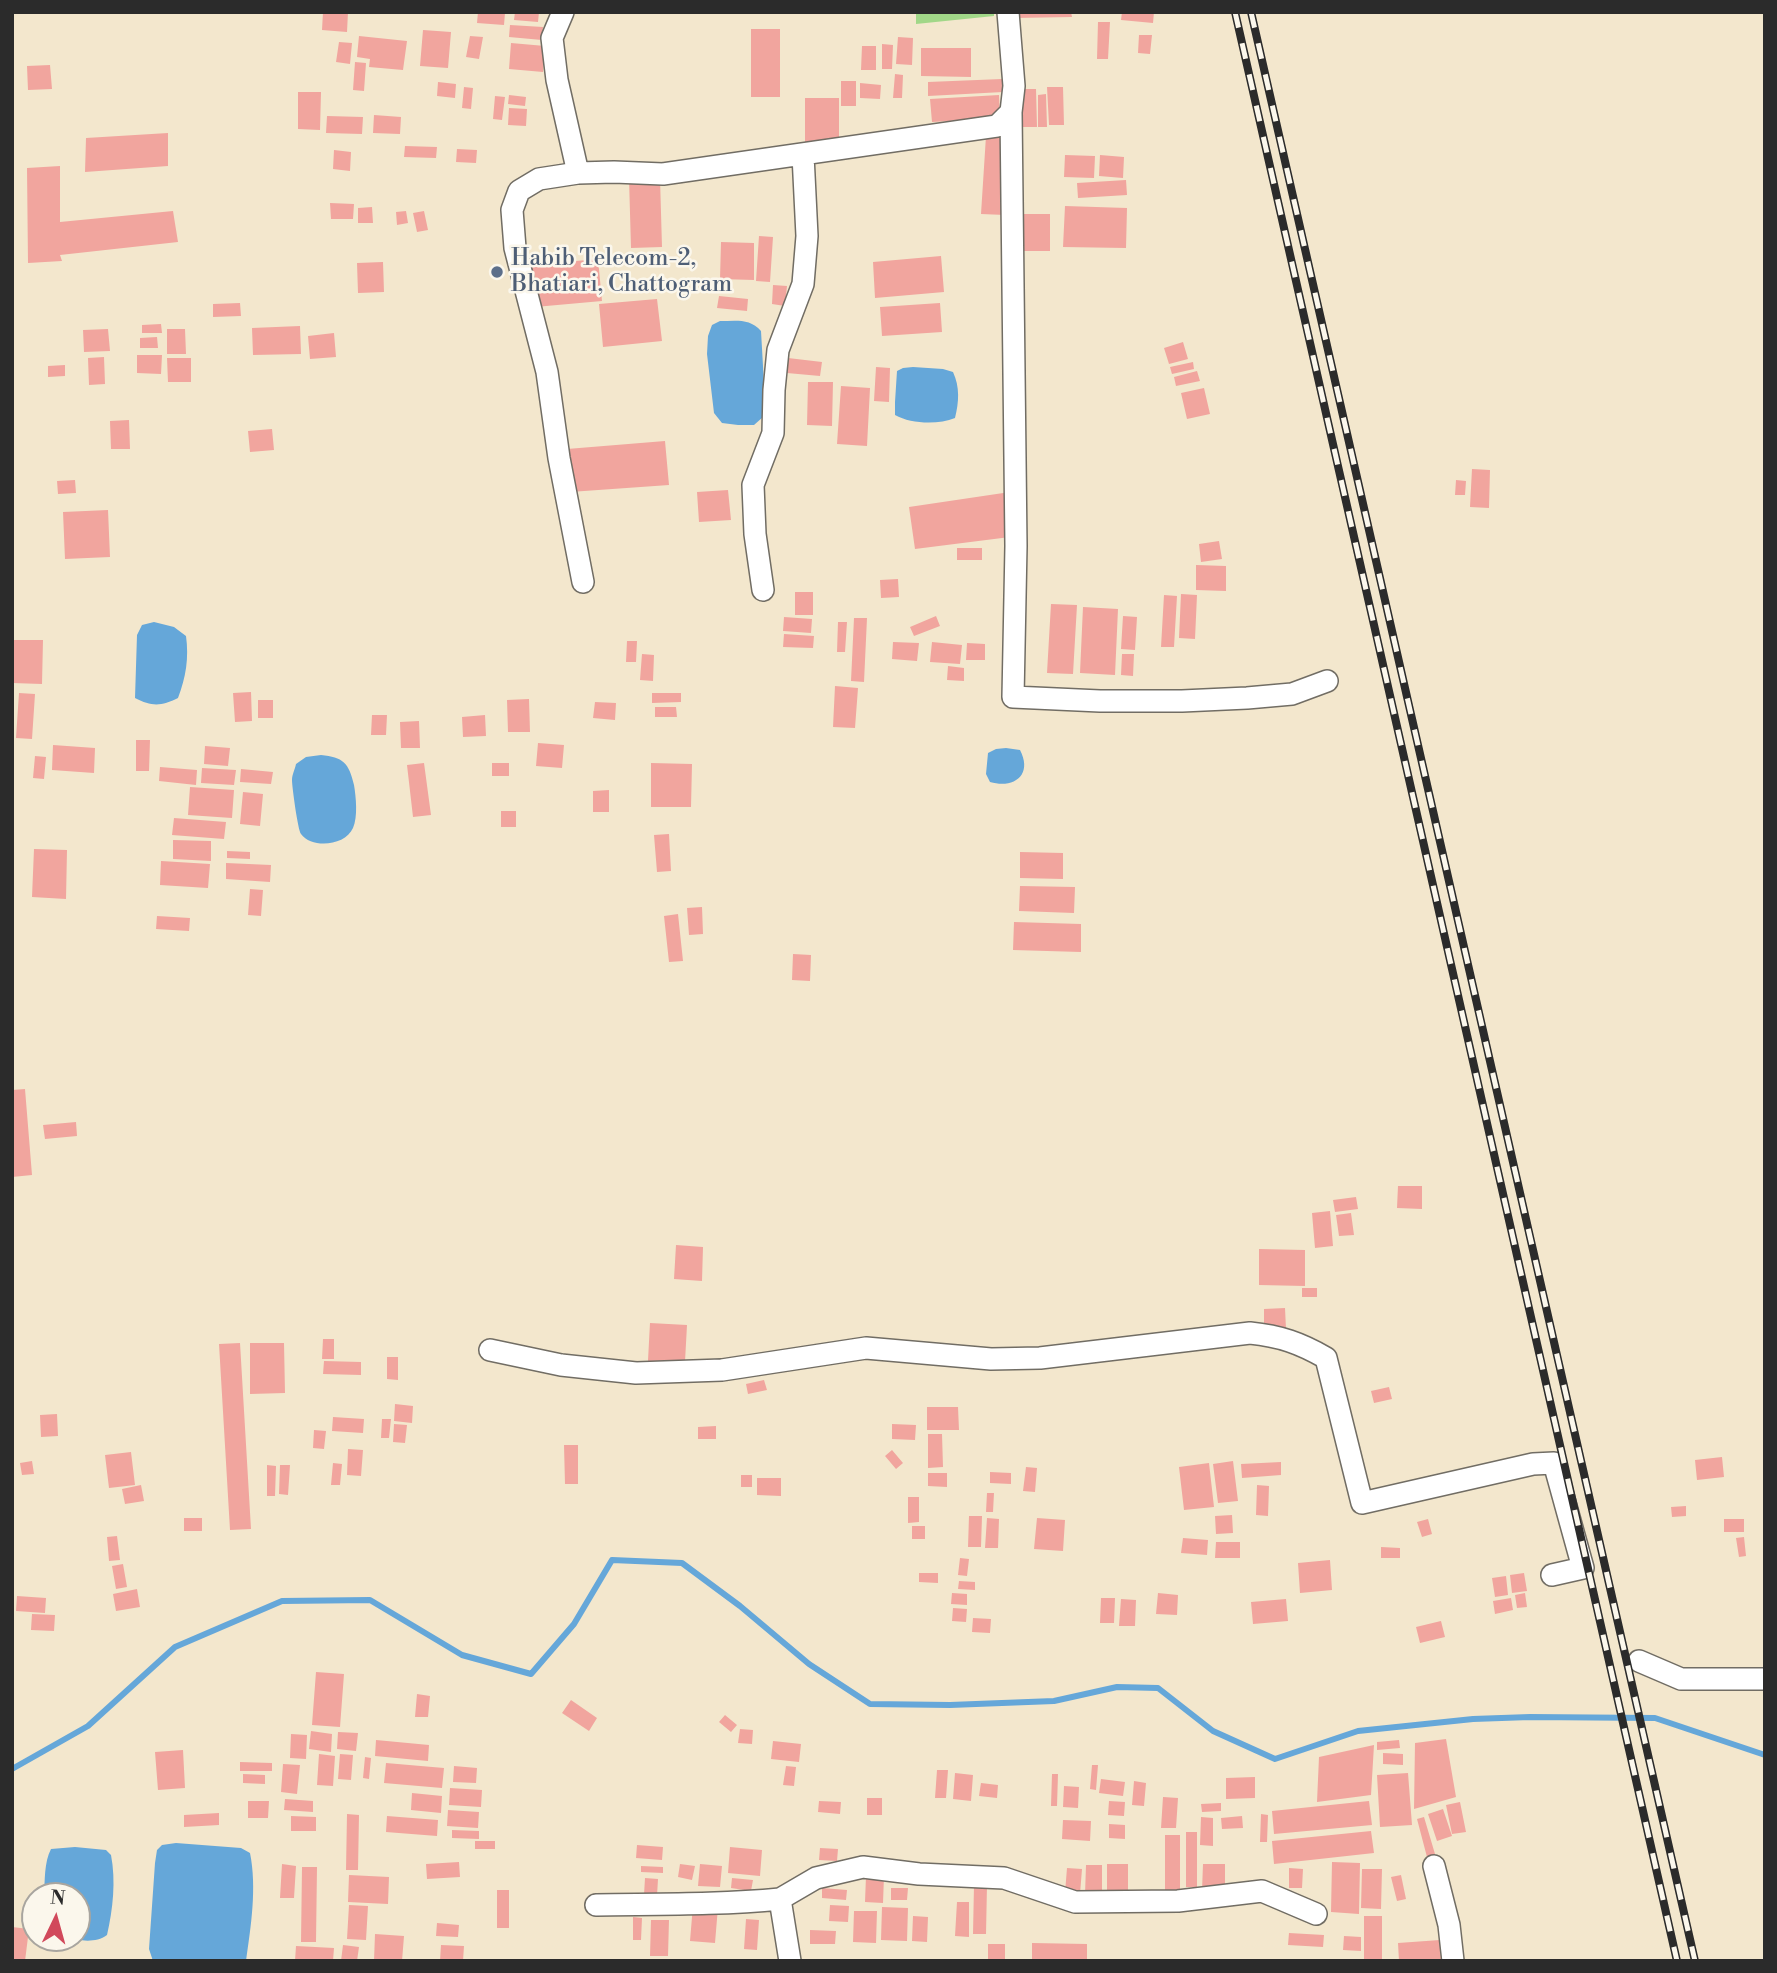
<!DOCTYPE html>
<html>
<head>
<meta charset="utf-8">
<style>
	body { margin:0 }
	#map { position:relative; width:1777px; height:1973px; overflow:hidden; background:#f3e7cd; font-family:"Libre Bodoni",serif }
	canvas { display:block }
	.frame { position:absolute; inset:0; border:14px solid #2b2b2b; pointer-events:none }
	.north { position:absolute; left:21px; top:1882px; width:70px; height:70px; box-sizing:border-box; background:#fbf7ec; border:2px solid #a8a59f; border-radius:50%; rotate:5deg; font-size:19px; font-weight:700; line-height:28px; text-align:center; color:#2b2b2b }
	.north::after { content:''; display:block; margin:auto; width:24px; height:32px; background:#d1495b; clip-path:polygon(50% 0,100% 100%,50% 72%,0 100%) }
</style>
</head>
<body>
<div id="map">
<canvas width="1777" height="1973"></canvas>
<div class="frame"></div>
<div class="north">N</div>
</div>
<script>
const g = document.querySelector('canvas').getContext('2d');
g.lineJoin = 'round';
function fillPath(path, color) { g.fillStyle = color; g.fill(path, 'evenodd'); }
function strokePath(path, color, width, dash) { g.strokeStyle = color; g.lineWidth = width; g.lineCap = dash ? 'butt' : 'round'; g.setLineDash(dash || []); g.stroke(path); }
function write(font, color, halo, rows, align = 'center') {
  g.font = font + ' "Libre Bodoni",serif'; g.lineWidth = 5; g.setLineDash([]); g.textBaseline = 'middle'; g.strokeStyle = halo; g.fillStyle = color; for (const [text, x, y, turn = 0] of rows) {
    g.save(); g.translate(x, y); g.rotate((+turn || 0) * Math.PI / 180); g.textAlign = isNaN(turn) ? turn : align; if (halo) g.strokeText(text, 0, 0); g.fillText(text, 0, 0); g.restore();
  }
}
const green = new Path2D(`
	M916,12H994V16L916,24Z`);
const water = new Path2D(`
	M720,321C736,321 750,318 761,331L765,401L763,417L754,425H738L722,423L714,413L707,354L708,336L712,325Z
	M913,367L943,369L953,372C960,387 959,402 955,418C938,425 911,424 895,415V402L897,371L903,368Z
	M154,622L174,627L186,636C189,658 186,677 178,698C162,706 152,707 135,698L137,635L142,625Z
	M1006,748L1020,750C1033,775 1014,789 990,782L986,774L988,753L996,749Z
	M321,755C343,757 349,763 354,785C356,797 358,817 353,828C345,846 312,849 301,834C298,830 292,787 292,780C292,775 295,769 296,764L306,757Z
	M176,1843L241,1848L250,1853C257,1888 251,1926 246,1961H153L149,1949L155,1863L157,1850L162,1845Z
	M75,1847L106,1850L111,1855C116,1881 113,1909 107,1935C95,1944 79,1940 65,1938H77V1896H44C45,1881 44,1862 51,1849Z`);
const stream = new Path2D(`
	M12,1769L88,1726L175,1647L282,1601L370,1600L462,1655L531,1674L574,1624L612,1560L682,1563L740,1606L809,1664L870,1704L950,1705L1054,1701L1117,1687L1158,1688L1213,1731L1275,1759L1358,1731L1473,1719L1530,1717L1655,1718L1765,1755`);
const building = new Path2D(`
	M323,12H348L347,32L322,30Z
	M478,12L505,13L504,25L477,23Z
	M515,12H539L538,22L514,20Z
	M1015,12H1071L1072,17L1015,18Z
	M1122,12H1154L1153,23L1121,20Z
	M1098,22H1110L1108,59H1097Z
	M510,25L543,27L542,40L509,37Z
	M751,29H780V97H751Z
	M423,30L451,32L448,68L420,66Z
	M1139,35H1152L1150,54L1138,53Z
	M359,36L407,41L403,70L369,67L370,59L357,57Z
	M470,36L483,37L479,59L466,57Z
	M898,37L913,38L912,65L896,64Z
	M339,42L352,43L350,64L336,62Z
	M511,43L545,46L543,72L509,69Z
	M882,44L893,45L892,69H882Z
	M862,46H876V70H861Z
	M921,48H971V77L921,76Z
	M355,62L366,63L364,91L353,90Z
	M50,65L52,89L28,90L27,66Z
	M895,74L903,75L902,98H893Z
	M1002,79L1003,92L928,96V82Z
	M841,81H856V106H841Z
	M438,82L456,84L455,98L437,96Z
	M860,83L881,85L880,99L860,98Z
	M464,87L473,88L471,109L462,108Z
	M1047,87H1063L1064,125H1049Z
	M1023,89H1036L1037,127H1023Z
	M298,92H321L320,130L298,129Z
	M1046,94L1047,127H1038V95Z
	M509,95L526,97L525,106L508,104Z
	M999,95L1000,118L932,122L930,99Z
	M495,96L505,97L502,120L493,119Z
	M805,98H839V143H805Z
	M509,108L527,109L526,126L508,125Z
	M374,115L401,117L400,134L373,133Z
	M327,116L363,117L362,134L326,133Z
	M168,133V166L85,172L86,138Z
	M986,136L1009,138L1005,215L981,214Z
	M405,146L437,147L436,158L404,157Z
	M457,149L477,150L476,163L456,162Z
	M334,150L351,152L350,171L333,169Z
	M1065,155L1095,156L1094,178L1064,177Z
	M1100,155L1124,157L1123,178L1099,176Z
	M60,166V222L173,211L178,242L60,255L62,261L28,263L27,168Z
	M629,178H660L662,247L631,248Z
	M1126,180L1127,195L1078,198L1077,183Z
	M330,203L354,204L353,219H331Z
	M1065,206L1127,208L1126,248L1063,247Z
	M372,207L373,223H358V208Z
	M406,211L408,223L397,225L396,212Z
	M424,211L428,230L417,232L413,213Z
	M1019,214H1050V251H1019Z
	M759,236L773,237L770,282L756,281Z
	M721,242L754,243V280L720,279Z
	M941,256L944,292L875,298L873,262Z
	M598,259L602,301L535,307L531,265Z
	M383,262L384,292L358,293L357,263Z
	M773,285L787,286L785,306L772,304Z
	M719,296L748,299L747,311L717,308Z
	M657,299L662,341L603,347L599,304Z
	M240,303L241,316L213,317V304Z
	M940,303L942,332L882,336L880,307Z
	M161,324L162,333H142V325Z
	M300,326L301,354L253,355L252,328Z
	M108,329L110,351L84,352L83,330Z
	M167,329H185L186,354H167Z
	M334,333L336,357L310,359L308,336Z
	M157,337L158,348H140V338Z
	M1183,342L1188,359L1169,364L1164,348Z
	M137,355H162L161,374L137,373Z
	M104,357L105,384L89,385L88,358Z
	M167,358H191V382H168Z
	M788,358L822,362L820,376L787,373Z
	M1193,362L1194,369L1172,374L1170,367Z
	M65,365V376L48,377V366Z
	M876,367L890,368L889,402L874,401Z
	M1197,371L1200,381L1176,386L1174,377Z
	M808,382H833L832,426L807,425Z
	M841,386L870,388L867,446L837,444Z
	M1204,388L1210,414L1187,419L1181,393Z
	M129,420L130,449H111L110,421Z
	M272,429L274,450L250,452L248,431Z
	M665,441L669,485L570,492L567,449Z
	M1472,469L1490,470L1489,508L1470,507Z
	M75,480L76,493L58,494L57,481Z
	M1456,480L1466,481L1465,495H1455Z
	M728,490L731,520L699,522L697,492Z
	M1010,492V537L915,549L909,507Z
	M108,510L110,557L65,559L63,512Z
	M1219,541L1222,559L1201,562L1199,544Z
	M957,548H982V560H957Z
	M1196,565L1226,566V591L1196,590Z
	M898,579L899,597L881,598L880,580Z
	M795,592H813V615H795Z
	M1181,594L1197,595L1195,639L1179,638Z
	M1164,595L1177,596L1174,647H1161Z
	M1051,604L1077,605L1073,674L1047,673Z
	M1083,607L1118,609L1115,675L1080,673Z
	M936,616L940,626L914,636L910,627Z
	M1123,616L1137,617L1135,650L1121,649Z
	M784,617L812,619L811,633L783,631Z
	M854,618H867L864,682L851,681Z
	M838,622H847L845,652H837Z
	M784,634L814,636L813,648L783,647Z
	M12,640H43L42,684L12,683Z
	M627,641H637L636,662H626Z
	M893,642L919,643L917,661L892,659Z
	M932,642L962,645L960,664L930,662Z
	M967,643L985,644V660H966Z
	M642,654L654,655L653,681L640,680Z
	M1122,654H1134L1133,676L1121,675Z
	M948,666L964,668V681L947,680Z
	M835,686L858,688L855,728L833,727Z
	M251,692L252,721L235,722L233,693Z
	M19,693L35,694L32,739L16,738Z
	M652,693H681V702L652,703Z
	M529,699L530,732H508L507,700Z
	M258,700H273V718H258Z
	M595,702L616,703L615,720L593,718Z
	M655,707H676L677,717H655Z
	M372,715H387L386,735H371Z
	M485,715L486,736L463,737L462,717Z
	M419,721L420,748H401L400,722Z
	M136,740H150L149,771H136Z
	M538,743L564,745L562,768L536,766Z
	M53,745L95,748L94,773L52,770Z
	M205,746L230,748L228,766L204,764Z
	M35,756L46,757L44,779L33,778Z
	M424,763L431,815L413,817L407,765Z
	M492,763H509V776H492Z
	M651,763L692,764L691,807H651Z
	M160,767L197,770L196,785L159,781Z
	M202,768L236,770L234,785L201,783Z
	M241,769L273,772L271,784L240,782Z
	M190,787L234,790L232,818L188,815Z
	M609,790V812H593V791Z
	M243,792L263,794L260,826L240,824Z
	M501,811H516V827H501Z
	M174,818L226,822L224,839L172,835Z
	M669,834L671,871L657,872L654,835Z
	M173,840L211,841V861L173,859Z
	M34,849L67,850L66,899L32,897Z
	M227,851L250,852V859L227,858Z
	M1020,852L1063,853V879L1020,878Z
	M161,861L210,864L208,888L160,885Z
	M226,863L271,865L270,882L226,879Z
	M1020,886L1075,887L1074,913L1019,911Z
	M250,889L263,890L261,916L248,915Z
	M702,907L703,934L689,935L687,908Z
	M678,914L683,961L669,962L664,916Z
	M157,916L190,918L189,931L156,929Z
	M1014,922L1081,924V952L1013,950Z
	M793,954L811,955L810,981L792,980Z
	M25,1089L32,1175L12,1177V1090Z
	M76,1122L77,1136L45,1139L43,1125Z
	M1398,1186H1422V1209L1397,1208Z
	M1356,1197L1358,1209L1335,1212L1333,1200Z
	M1330,1211L1333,1246L1315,1248L1312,1213Z
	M1351,1213L1354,1235L1339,1236L1336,1215Z
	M676,1245L703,1247L702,1281L674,1279Z
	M1259,1249L1305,1250V1286L1259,1285Z
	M1302,1288H1317V1297H1302Z
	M1285,1308L1286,1329L1264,1330V1309Z
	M650,1323L687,1325L684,1380L647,1379Z
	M323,1339H334V1359H322Z
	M240,1343L251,1529L230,1530L219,1344Z
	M250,1343H284L285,1393L250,1394Z
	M387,1357H398V1380L387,1379Z
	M324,1361L361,1362V1375L323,1374Z
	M764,1380L767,1390L748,1394L746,1384Z
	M1389,1387L1392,1399L1374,1403L1371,1391Z
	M395,1404L413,1406L412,1423L394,1421Z
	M927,1407H958L959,1430H927Z
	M57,1414L58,1436L41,1437L40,1415Z
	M333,1417L364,1419L363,1433L332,1431Z
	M382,1419H391L389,1438H381Z
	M394,1424L407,1425L405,1443L393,1442Z
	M892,1424L916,1425L915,1440L892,1439Z
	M716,1426V1439H698V1427Z
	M314,1430L326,1431L324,1449L313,1448Z
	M928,1434H942L943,1467L928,1468Z
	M564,1445H578V1484H565Z
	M348,1449L363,1450L361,1476L347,1475Z
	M892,1450L903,1463L896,1469L885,1456Z
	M131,1452L135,1485L109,1488L105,1455Z
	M1722,1457L1724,1477L1697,1480L1695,1460Z
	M32,1461L34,1474L22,1475L20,1463Z
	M1233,1461L1238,1501L1218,1503L1213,1464Z
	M1281,1462V1475L1242,1478L1241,1464Z
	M333,1463L342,1464L340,1485H331Z
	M1209,1463L1214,1507L1184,1510L1179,1467Z
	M267,1465L276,1466L275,1496H267Z
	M280,1465H290L288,1495L279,1494Z
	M1026,1467L1037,1468L1035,1492L1023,1491Z
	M990,1472L1011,1473V1484L990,1483Z
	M928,1473H947V1487L928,1486Z
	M741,1475H752V1487H741Z
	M757,1478H781V1496L757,1495Z
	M141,1485L144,1501L125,1504L122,1489Z
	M1257,1485L1269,1486L1268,1516L1256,1515Z
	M987,1493H994L993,1512H986Z
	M908,1497H919V1522L908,1523Z
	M1686,1506V1516L1672,1517L1671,1507Z
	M1232,1515L1233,1533L1216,1534L1215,1516Z
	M969,1516H982L981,1547H968Z
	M184,1518H202V1531H184Z
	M987,1518L999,1519L998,1548H985Z
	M1037,1518L1065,1520L1063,1551L1034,1549Z
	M1428,1519L1432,1534L1422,1537L1417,1522Z
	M1724,1519H1744V1532H1724Z
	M912,1526H925V1539H912Z
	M117,1536L120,1560L109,1561L107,1537Z
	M1744,1537L1746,1556L1739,1557L1736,1538Z
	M1183,1538L1208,1540L1207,1555L1181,1553Z
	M1216,1542H1240V1558H1215Z
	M1381,1547L1400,1548V1558H1381Z
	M960,1558L969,1559L967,1576L958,1575Z
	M1330,1560L1332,1590L1300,1593L1298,1563Z
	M123,1564L127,1587L116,1589L112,1566Z
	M919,1573H938V1583L919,1582Z
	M1524,1573L1527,1591L1512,1593L1510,1575Z
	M1506,1576L1508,1595L1495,1597L1492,1578Z
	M959,1581L975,1582V1590L958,1589Z
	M137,1589L140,1607L116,1611L113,1594Z
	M952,1593L967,1594V1605L951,1604Z
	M1158,1593L1178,1595L1177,1615L1156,1614Z
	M1525,1593L1527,1607L1517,1608L1515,1595Z
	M17,1596L46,1598L45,1613L16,1611Z
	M1101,1598H1115L1114,1623H1100Z
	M1511,1598L1513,1610L1495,1614L1493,1601Z
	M1121,1599L1136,1600L1135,1626H1119Z
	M1286,1599L1288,1621L1253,1624L1251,1602Z
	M953,1608L967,1609L966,1622L952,1621Z
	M32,1614L55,1615L54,1631L31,1630Z
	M973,1618L991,1619L990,1633L972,1632Z
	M1441,1621L1445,1637L1420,1643L1416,1627Z
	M316,1672L344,1674L340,1727L312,1725Z
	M417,1694L430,1696L428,1717H415Z
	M571,1700L597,1718L589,1731L562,1713Z
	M725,1715L737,1725L731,1732L719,1722Z
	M740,1729L753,1730L752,1744L738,1743Z
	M311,1731L332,1734L331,1752L309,1749Z
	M338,1732L358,1733L356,1751L337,1749Z
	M291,1734L307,1735L306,1759L290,1758Z
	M1446,1739L1456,1797L1414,1809L1415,1743Z
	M376,1740L429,1745L428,1761L375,1756Z
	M1399,1740L1400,1748L1377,1750V1742Z
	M773,1741L801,1744L799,1762L771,1759Z
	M1374,1745L1371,1795L1317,1802L1319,1757Z
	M183,1750L185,1788L158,1790L155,1752Z
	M1383,1753L1403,1754V1765L1383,1764Z
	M319,1754L335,1756L333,1786L317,1785Z
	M340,1754L353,1755L351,1780L338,1779Z
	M365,1757L371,1758L369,1779L363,1778Z
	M240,1762L272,1763V1771H240Z
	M386,1763L444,1768L442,1788L384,1783Z
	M283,1764L300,1765L297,1794L281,1792Z
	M1092,1765H1098L1096,1790L1090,1789Z
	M454,1766L477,1768L476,1783L453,1782Z
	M786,1766L796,1767L794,1786L783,1785Z
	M937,1770H948L946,1798H935Z
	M955,1773L973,1775L971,1801L953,1799Z
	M1408,1773L1412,1825L1380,1827L1377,1775Z
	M243,1774L265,1775V1784L243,1783Z
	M1052,1774H1058L1057,1806H1051Z
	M1255,1777V1798L1226,1799V1778Z
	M1101,1779L1125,1782L1123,1796L1099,1793Z
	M1134,1781L1146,1783L1144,1806L1132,1805Z
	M981,1783L998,1785L997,1798L979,1796Z
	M1064,1786L1079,1787L1078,1808L1063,1807Z
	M450,1788L482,1790L481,1807L449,1805Z
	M412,1793L442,1796L441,1813L411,1810Z
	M1163,1797L1178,1798L1176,1828H1161Z
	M867,1798H882V1815H867Z
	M285,1799L313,1801V1812L284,1810Z
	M248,1801H269L268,1818H248Z
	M819,1801L841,1802L840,1814L818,1812Z
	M1109,1801L1125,1802L1124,1816L1108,1815Z
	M1369,1801L1372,1825L1274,1834L1272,1811Z
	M1460,1802L1466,1832L1452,1834L1446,1805Z
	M1221,1803V1811L1202,1812L1201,1804Z
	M1443,1809L1452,1836L1437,1841L1428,1814Z
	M448,1810L479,1812L478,1828L447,1826Z
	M219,1813V1825L184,1827V1815Z
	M347,1814L359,1815L358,1870H346Z
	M1261,1814L1268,1815L1267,1842H1260Z
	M291,1816L316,1817V1831H291Z
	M387,1816L438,1820L437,1836L386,1832Z
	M1242,1816L1243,1828L1222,1829L1221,1818Z
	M1201,1817L1213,1818V1846L1200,1845Z
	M1424,1817L1435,1854L1427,1857L1417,1819Z
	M1063,1820L1091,1821L1090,1841L1062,1839Z
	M1109,1824L1125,1825V1839L1109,1838Z
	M452,1830L479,1831V1839L452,1838Z
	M1371,1831L1374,1853L1274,1864L1272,1841Z
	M1186,1832H1197V1887H1186Z
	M1165,1835H1180V1892H1165Z
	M475,1841H495V1849H475Z
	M637,1845L663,1847L662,1860L636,1858Z
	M730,1847L762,1850L760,1876L728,1873Z
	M820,1848L838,1849L837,1861L819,1860Z
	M459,1862L460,1877L427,1879L426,1864Z
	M1332,1862L1360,1863L1359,1914L1331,1912Z
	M282,1864L296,1866L294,1898H280Z
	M680,1864L695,1866L692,1880L678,1877Z
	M700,1864L722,1866L720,1887L698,1886Z
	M1107,1864H1128V1893H1107Z
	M1203,1864H1225V1892L1202,1891Z
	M1086,1865H1102V1896L1085,1895Z
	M641,1866L663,1867V1873L641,1872Z
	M302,1867H317L316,1942H301Z
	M1067,1868L1082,1869L1080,1894L1065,1893Z
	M1289,1868L1303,1869L1302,1888H1289Z
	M1362,1869H1382L1381,1909L1361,1908Z
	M349,1875L389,1877L388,1904L348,1902Z
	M1401,1875L1406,1899L1397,1901L1391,1877Z
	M866,1876H884L883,1903L865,1902Z
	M645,1878L658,1879L657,1896L644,1895Z
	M732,1878L753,1880L751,1891L731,1888Z
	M974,1885H987L986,1934H973Z
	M822,1888L847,1890L846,1900L822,1898Z
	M891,1888H908L907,1900H891Z
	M497,1890H509V1928H497Z
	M957,1902H969V1937L955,1936Z
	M349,1905L368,1906L366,1940L347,1939Z
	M693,1905L718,1907L715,1943L690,1941Z
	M830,1905L849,1906L848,1922L829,1921Z
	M882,1907L908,1908L907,1941L881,1940Z
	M854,1911H877L876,1943L853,1942Z
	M913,1916L928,1917L927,1942L912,1941Z
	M1364,1916H1382V1961H1364Z
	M633,1917L642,1918L641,1940H633Z
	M746,1919L759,1920L757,1950L744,1949Z
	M651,1920H669L668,1956H650Z
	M437,1923L459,1925L458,1937L436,1936Z
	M12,1927L29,1929L25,1961H12Z
	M810,1930L836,1931L835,1944H810Z
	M1289,1933L1324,1935L1323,1947L1288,1945Z
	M375,1934L404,1936L402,1961H374Z
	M1344,1936L1361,1937V1951L1343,1950Z
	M1440,1940L1441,1961H1399L1398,1943Z
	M1032,1943L1087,1944V1961H1032Z
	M988,1944H1005V1961H988Z
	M343,1945L359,1947L357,1961H341Z
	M441,1945L464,1946L463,1961H440Z
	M296,1946L334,1948L333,1961H295Z`);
const street = new Path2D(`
	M563,12L552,38L557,80L578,173
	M1011,112L1016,546L1013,697L1100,701H1182L1247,698L1292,694L1327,681
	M583,582L559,458L547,372L515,248L512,210L519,191L539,179L578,173L614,172L663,174L997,126L1011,112L1014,86L1008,12
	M763,590L755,534L753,485L773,433L774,390L778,350L803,284L807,236L803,155
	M490,1350L561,1365L636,1373L722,1370L866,1348L991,1359L1040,1358L1250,1333C1280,1336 1300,1343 1326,1358L1362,1503L1533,1464L1554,1463L1583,1568L1552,1575
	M1639,1661L1681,1679H1765
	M1434,1866L1449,1925L1453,1961
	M780,1899L816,1878L863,1867L919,1874L1004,1878L1075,1902L1178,1901L1262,1891L1316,1914
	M596,1905C657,1904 719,1905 780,1899L790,1961`);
const rail = new Path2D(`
	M1235,12L1677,1961
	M1251,12L1695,1961`);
const markers = [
	[497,272,7,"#5c6f8a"]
];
const serviceNames = [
	["Habib Telecom-2,",511,259],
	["Bhatiari, Chattogram",511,285]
];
fillPath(green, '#a1d788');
fillPath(water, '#65a7d9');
strokePath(stream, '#65a7d9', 6);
fillPath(building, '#f1a59e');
strokePath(street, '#716d64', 24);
strokePath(street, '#fff', 21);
strokePath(rail, '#2b2b2b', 8);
strokePath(rail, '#fbf7ec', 5, [16]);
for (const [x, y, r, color] of markers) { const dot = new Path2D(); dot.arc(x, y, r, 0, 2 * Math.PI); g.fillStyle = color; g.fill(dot); strokePath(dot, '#fbf7ec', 2.5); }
write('23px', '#4e5e75', '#fbf7ec', serviceNames, 'left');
</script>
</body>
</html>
